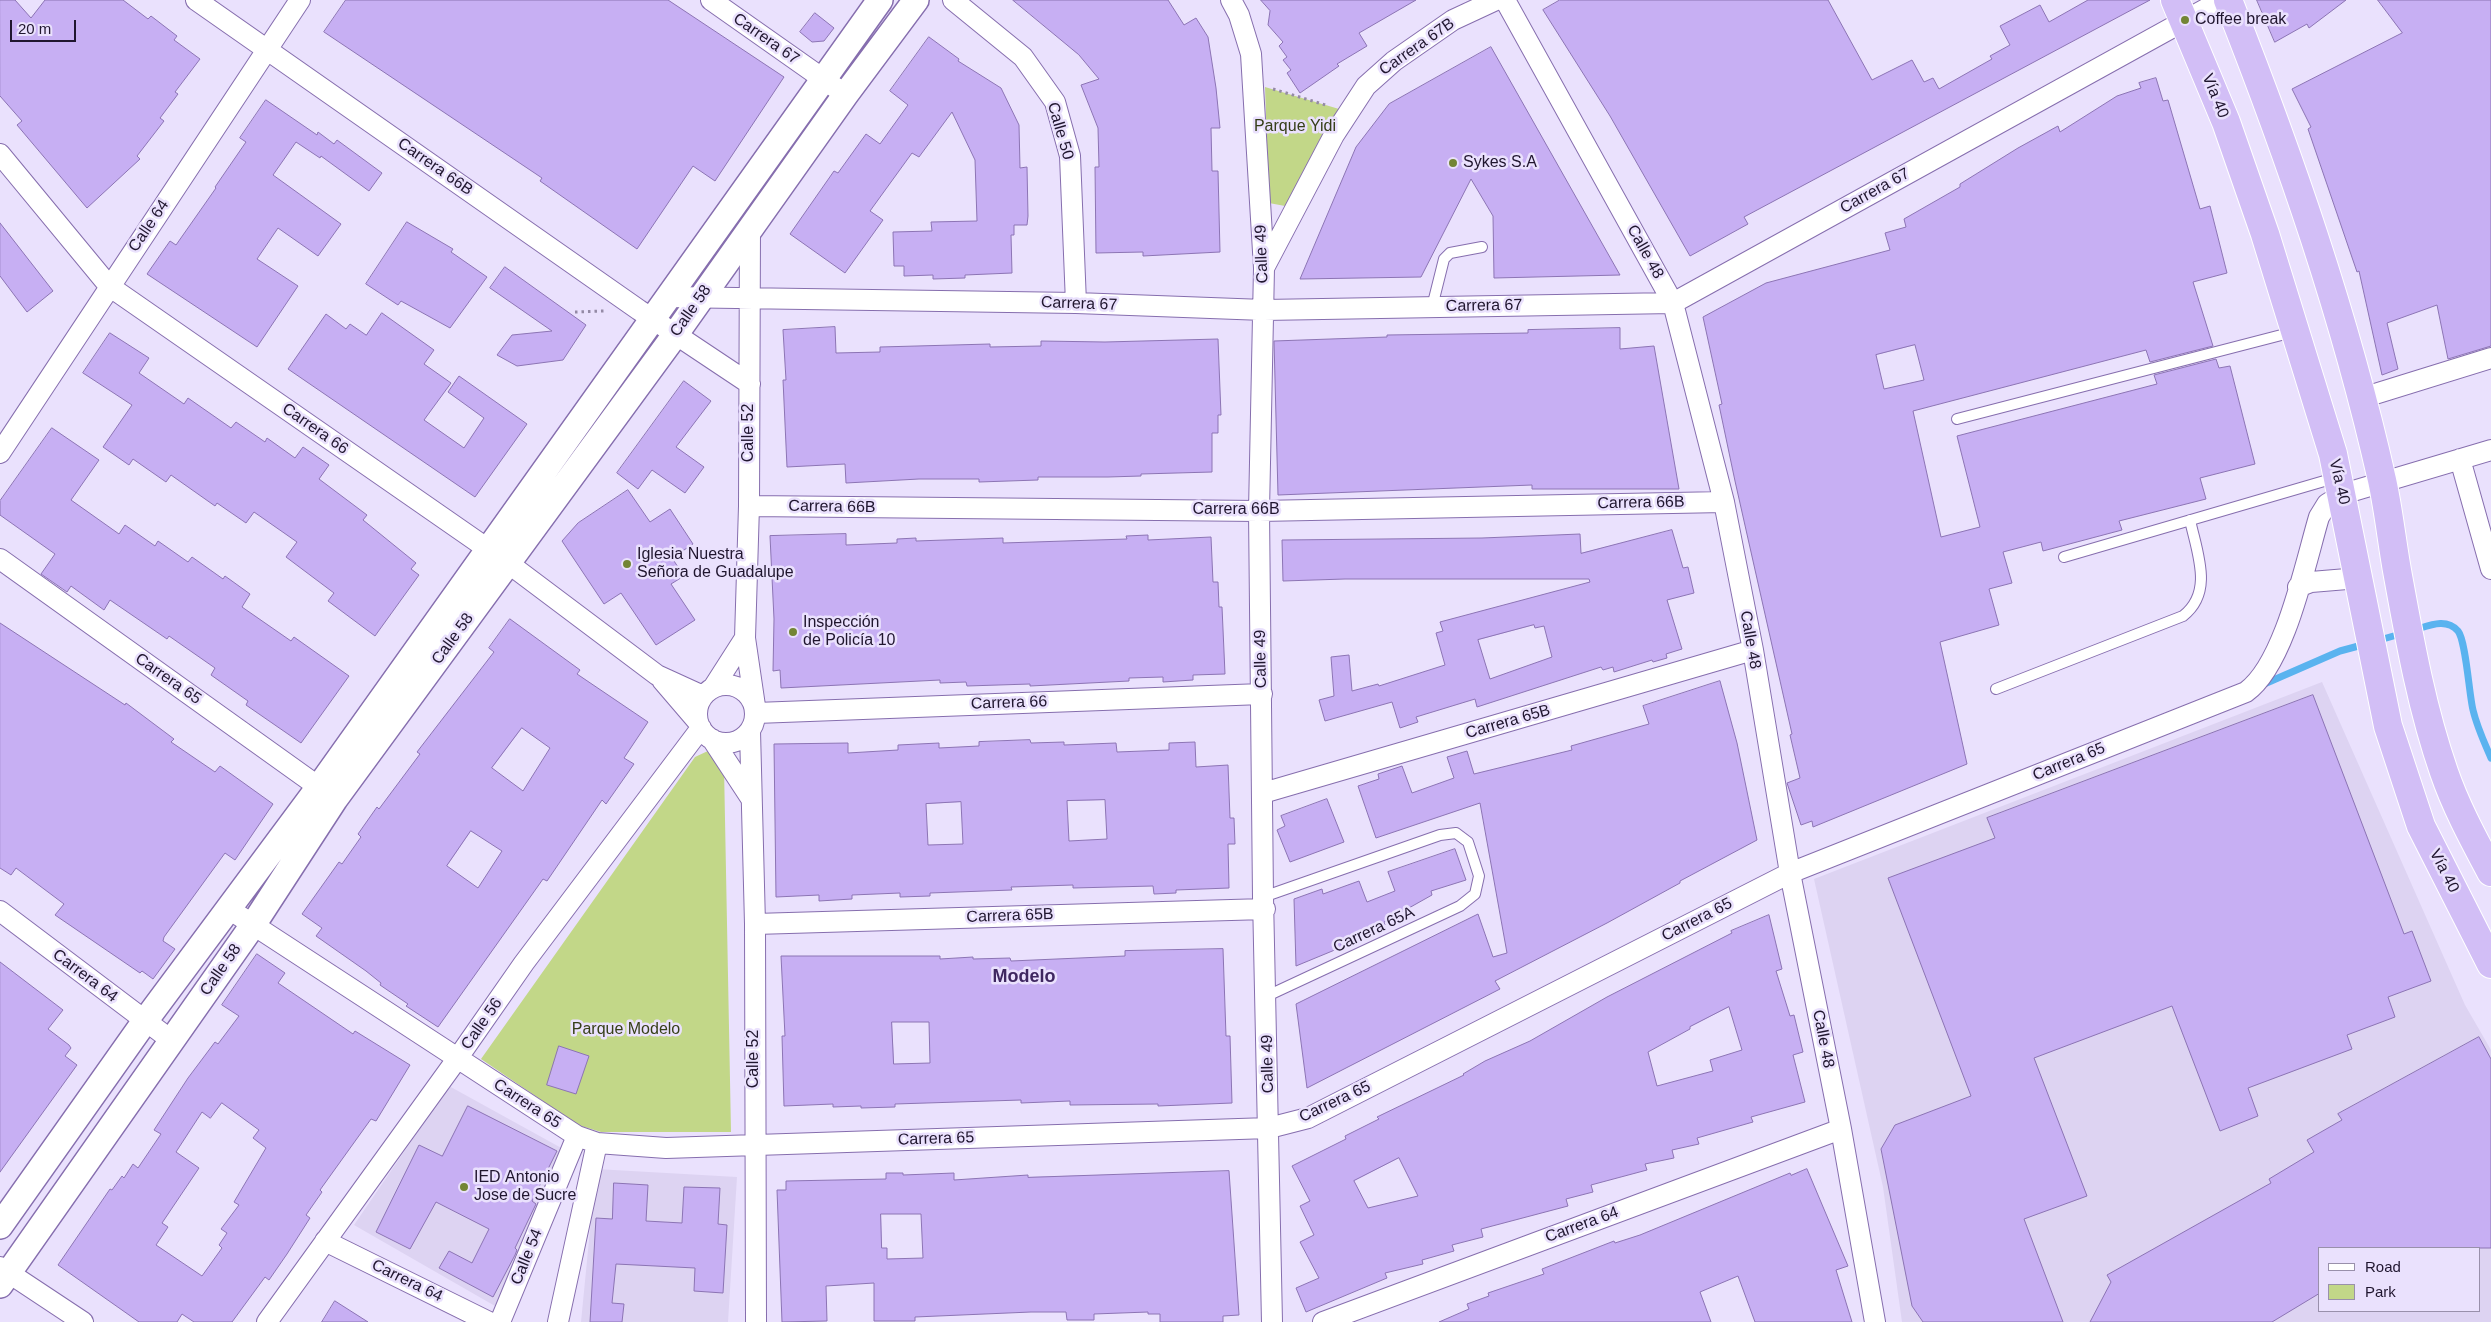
<!DOCTYPE html>
<html>
<head>
<meta charset="utf-8">
<style>
	body { margin:0 }
	#map { position:relative; width:2491px; height:1322px; overflow:hidden; background:#eae1fd; font-family:Helvetica,sans-serif }
	canvas { display:block }
	.legend { position:absolute; left:2318px; top:1247px; width:162px; height:65px; box-sizing:border-box; background:#eae1fd; border:1px solid #9990ab; margin:0; padding:6px 9px; list-style:none; font-size:15px; color:#20162f }
	.legend li { display:flex; align-items:center; gap:10px; height:25px }
	.legend b { width:25px; border:1px solid #9990ab }
	.scale { position:absolute; left:10px; top:20px; width:66px; height:22px; box-sizing:border-box; border:2px solid #20162f; border-top:0; padding-left:6px; font-size:15px; line-height:18px; white-space:nowrap; color:#20162f; -webkit-text-stroke:4px #eae1fd; paint-order:stroke }
</style>
</head>
<body>
<div id="map">
<canvas width="2491" height="1322"></canvas>
<ul class="legend">
<li><b style="height:6px;background:#fff"></b>Road</li>
<li><b style="height:14px;background:#c2d788"></b>Park</li>
</ul>
<div class="scale">20 m</div>
</div>
<script>
const g = document.querySelector('canvas').getContext('2d');
g.lineJoin = 'round';
function fillPath(path, color) { g.fillStyle = color; g.fill(path, 'evenodd'); }
function strokePath(path, color, width, dash) { g.strokeStyle = color; g.lineWidth = width; g.lineCap = dash ? 'butt' : 'round'; g.setLineDash(dash || []); g.stroke(path); }
function write(font, color, halo, rows, align = 'center') {
  g.font = font + ' Helvetica,sans-serif'; g.lineWidth = 5; g.setLineDash([]); g.textBaseline = 'middle'; g.strokeStyle = halo; g.fillStyle = color; for (const [text, x, y, turn = 0] of rows) {
    g.save(); g.translate(x, y); g.rotate((+turn || 0) * Math.PI / 180); g.textAlign = isNaN(turn) ? turn : align; if (halo) g.strokeText(text, 0, 0); g.fillText(text, 0, 0); g.restore();
  }
}
const built = new Path2D(`
	M2322,682L2465,1005L2491,1050V1322H1902L1883,1187L1814,879ZM2320,1248H2480V1311H2320Z
	M449,1086L565,1150L495,1306L354,1225Z
	M596,1169L737,1177L728,1322H581Z`);
const green = new Path2D(`
	M1265,87L1339,109L1285,206L1269,203Z
	M710,750L724,767L731,1132H601L578,1125L481,1059L695,757Z`);
const stream = new Path2D(`
	M2414,630C2428,626 2446,617 2458,631C2466,641 2469,694 2473,710C2477,727 2484,742 2491,758
	M2376,641L2404,633
	M2262,685L2340,651L2366,644`);
const building = new Path2D(`
	M0,0H15L31,18L45,0H123L148,19L151,16L177,36L174,40L200,59L175,92L178,94L160,118L164,121L137,156L140,159L87,208L17,125L22,121L0,96Z
	M346,0H668L784,77L715,181L693,166L637,249L540,181L542,178L324,32Z
	M1013,0H1168L1184,25L1196,18L1208,37L1216,88L1220,128H1211L1212,171H1218L1220,252L1143,256V252L1096,253L1095,167H1099L1098,128L1081,85L1099,79L1079,55Z
	M1261,0H1416L1359,33L1367,46L1337,64L1339,66L1300,93L1287,73L1291,70L1283,60L1287,57L1279,46L1283,42L1268,25L1270,11Z
	M1560,0H1828L1872,80L1912,60L1924,82L1933,78L1939,89L1992,59L1990,56L2010,45L2000,26L2040,5L2049,22L2088,0H2150L1744,217L1748,224L1690,256L1610,116L1543,10Z
	M2257,0H2346L2309,28L2307,24L2275,42Z
	M2378,0H2491V346L2448,359L2437,305L2387,323L2398,369L2382,375L2359,271L2357,272L2308,129L2311,127L2292,89L2402,33Z
	M815,13L834,28L824,41L812,42L800,32Z
	M929,37L959,59L958,61L1001,88L1019,125L1020,168L1027,167L1028,216L1027,225H1014V235H1011L1012,273L965,275V278L933,279V275L904,276V266H894L893,232L932,231L931,222L977,221L975,160L952,112L919,157L912,153L870,211L883,220L845,273L790,234L834,171L838,173L866,134L880,144L908,105L890,91Z
	M1491,47L1620,275L1494,278L1493,216L1471,179L1421,277L1300,279L1356,147L1389,104Z
	M2156,78L2163,101L2168,100L2200,209L2210,206L2227,273L2193,282L2213,346L2150,362L2146,350L1913,411L1941,537L1980,527L1957,436L2157,384L2154,375L2216,359L2219,368L2230,366L2255,464L2200,478L2206,499L2119,521L2122,530L2043,551L2041,542L2003,552L2012,583L1989,589L1999,625L1940,642L1967,764L1813,827L1812,821L1801,825L1787,783L1800,778L1790,735L1792,734L1735,481L1719,405L1722,404L1703,317L1766,283L1890,250L1885,233L1906,227L1904,219L1960,187V184L2018,148L2058,126L2060,132L2117,96L2141,88L2139,83ZM1915,345L1924,380L1884,389L1876,355Z
	M266,100L317,135L318,132L334,144L337,140L382,173L369,191L321,156L320,158L296,142L273,175L341,224L318,256L278,228L257,259L298,286L257,347L147,274L170,241L176,245L216,188L215,187L246,142L240,138Z
	M407,222L453,249L451,252L487,277L450,328L401,301L398,305L366,284Z
	M0,223L53,291L27,312L0,276Z
	M505,267L586,325L563,360L517,366L497,355L512,335L552,331L490,288Z
	M382,313L434,350L424,364L451,383L424,420L464,448L484,418L448,392L459,376L527,424L475,497L288,369L326,314L346,329L350,324L366,335Z
	M835,327L836,353L880,352V347L990,344V347L1041,346V341L1105,342L1218,339L1221,415H1218V433H1212V472L1141,474V476L1108,477H1038V480L979,482V479H919L846,483L845,464L787,467L783,380H786L783,330Z
	M1620,328V349L1654,346L1679,489H1532V485L1278,495L1274,341L1387,337V335L1528,333V330Z
	M110,333L149,358L139,373L184,404L188,398L231,428L236,422L265,442L267,438L295,458L303,447L329,465L319,479L367,515L363,520L416,563L411,569L419,575L375,636L328,601L334,593L286,557L297,542L254,512L246,523L217,503L215,506L171,475L166,482L133,459L129,465L103,447L132,405L83,373Z
	M684,381L711,401L676,447L704,467L685,493L652,470L638,489L617,473Z
	M52,428L99,460L71,500L119,534L125,525L155,546L158,541L188,562L192,557L223,579L225,576L250,594L242,607L291,641L294,637L349,676L301,743L246,705L248,701L211,675L215,668L169,636L167,639L110,600L104,610L71,586L67,592L41,574L55,554L0,515V501Z
	M628,490L650,522L670,509L693,544L672,558L684,576L671,584L695,620L656,645L621,593L604,604L562,541L578,523Z
	M1672,530L1683,568L1688,567L1694,593L1667,600L1682,649L1666,654L1667,658L1653,662L1652,660L1614,672L1613,667L1603,670L1601,667L1477,707L1475,699L1416,717L1418,722L1400,728L1392,702L1325,721L1319,700L1334,696L1331,657L1349,655L1352,691L1378,684L1379,686L1445,665L1436,633L1443,631L1440,622L1590,582L1589,579H1345L1283,581L1282,540L1482,538L1580,534L1581,553ZM1534,625L1535,628L1544,626L1552,657L1490,679L1478,640Z
	M846,534V545L897,543V539L916,538V541L1003,538V543L1127,539L1126,536L1148,535V540L1211,537L1213,582H1218L1219,607H1222L1225,674L1193,675V680L1163,682V677L1129,678V681L1030,686V684L967,686L966,682L940,683V680L781,688L780,670L773,671L774,619L770,536Z
	M510,619L580,670L577,674L648,722L624,758L634,764L606,804L602,800L547,881L543,879L438,1027L406,1006L408,1004L380,985L381,983L366,971L316,936L322,928L302,914L339,862L342,864L361,837L358,834L377,807L379,809L420,754L417,752L494,652L489,648ZM522,728L550,748L523,791L492,768ZM471,831L502,851L478,888L447,866Z
	M0,623L125,705L126,703L174,739L171,742L215,772L220,766L273,804L235,860L225,853L164,937L163,941L175,949L153,979L142,971L140,973L55,915L64,904L16,868L11,875L0,868Z
	M1720,681L1737,743L1757,840L1680,881V883L1607,923L1495,981L1500,989L1307,1088L1296,1004L1478,914L1493,957L1507,953L1480,803L1376,838L1358,786L1379,779L1378,774L1402,766L1412,793L1454,778L1447,757L1467,751L1474,774L1572,750L1571,746L1649,724L1643,706Z
	M2313,695L2404,934L2412,931L2431,981L2388,997L2395,1017L2347,1035L2352,1049L2248,1088L2258,1116L2220,1131L2172,1006L2034,1058L2087,1196L2024,1219L2063,1322H1923L1912,1306L1881,1149L1895,1125L1971,1096L1888,878L1995,838L1987,818Z
	M1030,740L1031,743L1064,742V745L1116,743L1117,752L1169,750V743L1195,742L1196,767L1228,765L1230,818H1234L1235,844H1228L1229,888L1176,890V893L1154,894L1153,886L1073,888V885L1011,887L1012,890L930,893V896L900,897V893L852,895V899L819,901V895L776,897L774,744L848,743V753L898,750V745L939,743V748L979,746V742ZM1105,800L1107,839L1069,841L1067,801ZM961,802L963,844L928,845L926,804Z
	M1327,799L1344,842L1290,862L1277,830L1285,826L1281,816Z
	M1455,849L1466,880L1431,891L1432,895L1384,922L1385,925L1340,941L1342,947L1296,966L1294,899L1322,889L1323,894L1359,881L1367,902L1395,891L1388,872Z
	M1769,915L1782,969L1776,971L1790,1016L1794,1015L1803,1052L1793,1055L1805,1102L1751,1117L1753,1122L1697,1138L1699,1144L1672,1150L1674,1158L1645,1164L1647,1170L1591,1185L1593,1192L1566,1199L1568,1206L1481,1229L1483,1237L1452,1245L1454,1251L1422,1260L1423,1264L1385,1273L1387,1278L1306,1312L1296,1288L1319,1278L1300,1242L1314,1235L1300,1206L1310,1201L1292,1166L1346,1139L1345,1136L1379,1119L1377,1117L1464,1075L1463,1074L1485,1061L1530,1041L1607,997L1732,933L1731,931ZM1729,1007L1742,1050L1710,1060L1713,1071L1657,1086L1648,1052L1690,1029V1027ZM1399,1158L1418,1196L1368,1208L1354,1181Z
	M1223,949L1226,1036H1230L1232,1103L1158,1106V1104L1070,1105V1101L1021,1103V1100L895,1104V1107L861,1108V1106L833,1107V1104L784,1106L782,1036H785L781,956H940V959L973,957V959L1010,958L1011,961L1125,956V951ZM892,1022H929L930,1063L894,1064Z
	M257,954L285,973L278,983L353,1034L355,1031L410,1065L376,1121L371,1119L320,1190L322,1192L306,1215L310,1218L287,1254L269,1280L265,1277L232,1322H194L182,1314L177,1322H139L58,1265L110,1189L112,1190L122,1176L124,1178L133,1164L138,1168L161,1134L154,1130L188,1078L215,1042L218,1044L239,1016L222,1005ZM222,1103L259,1130L253,1138L266,1148L234,1202L239,1205L221,1229L227,1233L219,1245L222,1248L202,1276L156,1245L168,1227L162,1223L199,1168L176,1152L202,1112L210,1118Z
	M0,962L63,1010L48,1029L69,1045L71,1048L65,1056L77,1065L0,1172Z
	M2479,1037L2491,1059V1248H2320V1293L2272,1322H2090L2111,1282L2107,1275L2271,1183L2269,1179L2314,1152L2307,1140L2342,1120L2338,1114Z
	M559,1046L589,1056L576,1094L547,1085Z
	M468,1106L557,1151L532,1201L536,1204L515,1248L517,1250L515,1255L493,1297L439,1268L449,1251L472,1263L489,1229L436,1202L410,1249L376,1232L419,1145L442,1156Z
	M1807,1169L1848,1266L1836,1270L1852,1322H1755L1738,1276L1700,1292L1711,1322H1439L1469,1309L1467,1304L1489,1296L1488,1293L1544,1274L1542,1269L1614,1241L1615,1243L1640,1235L1790,1173L1791,1175Z
	M1229,1171L1239,1315L1223,1316V1322H1160V1314H1148V1312L1094,1314V1320H1067L1066,1312H1031L915,1317V1321H874V1283L826,1286L827,1321L782,1322L777,1190H786V1181L886,1179V1173H903V1175L954,1173V1180L1028,1175V1177ZM881,1214H921L923,1258L887,1259V1248H882Z
	M614,1183L648,1185L646,1221L682,1223L684,1187L720,1188L718,1224L727,1225L723,1293L694,1291L695,1268L616,1264L612,1303L624,1304L622,1322H590L596,1218L612,1219Z
	M335,1301L368,1322H322Z`);
const path = new Path2D(`
	M1273,89L1329,106
	M575,312L604,311`);
const service = new Path2D(`
	M1432,307L1444,259L1450,253L1482,247
	M1957,419L2293,332
	M2064,557L2338,477
	M1996,689L2183,616C2214,592 2197,553 2190,520
	M1263,897L1440,835L1456,833L1468,842L1479,876L1475,894L1460,906L1267,996`);
const minor = new Path2D(`
	M196,0L639,310L750,384
	M711,0L836,88
	M953,0L1023,57L1055,102L1070,156L1076,303
	M1231,0L1239,15L1251,54L1264,268L1259,511L1263,897L1272,1322
	M1505,0L1673,303L1724,502L1753,650L1790,873L1841,1129L1875,1322
	M0,154L109,286L508,563L657,675L703,696
	M750,228L749,506L745,638L755,706
	M1264,268L1334,135L1366,86L1394,61L1453,20L1496,0
	M669,297L1076,303L1264,310L1673,303L2222,0
	M2362,398L2491,358
	M0,453L300,0
	M2460,459L2491,569
	M749,506L1259,511L1724,502
	M0,559L330,795
	M2298,587L2311,582L2359,578
	M662,680L698,722
	M697 714a29 29 0 1 1 58 0a29 29 0 1 1-58 0Z
	M713,688L745,638
	M756,713L1262,694
	M750,731L755,924L756,1322
	M712,739L750,797
	M1263,793L1753,650
	M229,909L577,1136L597,1143L666,1148L1269,1128L1308,1118L1790,873L2246,692C2285,664 2305,564 2319,517L2327,504L2343,494L2491,450
	M0,911L171,1040
	M755,924L1265,909
	M325,1241L489,1322
	M0,1267L83,1322
	M267,1322L457,1059L524,963L701,728
	M500,1322L577,1136
	M558,1322L597,1143
	M1323,1322L1841,1129`);
const tertiary = new Path2D(`
	M0,1226L145,1021L319,787L880,0
	M0,1285L253,925L335,799L675,335L846,94L916,0`);
const trunk = new Path2D(`
	M2175,0L2226,122L2265,234L2333,454L2388,726L2421,826L2491,964
	M2228,0C2290,157 2345,316 2382,480C2389,512 2392,544 2398,576C2410,642 2422,709 2444,772C2456,807 2474,840 2491,872`);
const markers = [
	[2185,20,5,"#738535"],
	[1453,163,5,"#738535"],
	[627,564,5,"#738535"],
	[793,632,5,"#738535"],
	[464,1187,5,"#738535"]
];
const poiNames = [
	["Coffee break",2195,20],
	["Sykes S.A",1463,163],
	["Iglesia Nuestra",637,555],
	["Señora de Guadalupe",637,573],
	["Inspección",803,623],
	["de Policía 10",803,641],
	["IED Antonio",474,1178],
	["Jose de Sucre",474,1196]
];
const streetNames = [
	["Carrera 67",766,39,35],
	["Carrera 67B",1417,47,-35],
	["Vía 40",2215,96,68],
	["Calle 50",1060,131,74],
	["Carrera 66B",435,167,35],
	["Carrera 67",1875,191,-29],
	["Calle 64",149,226,-56],
	["Calle 48",1645,252,61],
	["Calle 49",1262,254,-92],
	["Carrera 67",1079,304,2],
	["Carrera 67",1484,306,-1],
	["Calle 58",691,311,-55],
	["Carrera 66",315,429,35],
	["Calle 52",749,433,-90],
	["Vía 40",2339,482,77],
	["Carrera 66B",1641,503,-1],
	["Carrera 66B",832,507,1],
	["Carrera 66B",1236,510],
	["Calle 58",453,639,-54],
	["Calle 48",1750,640,80],
	["Calle 49",1261,659,-91],
	["Carrera 65",168,679,35],
	["Carrera 66",1009,703,-2],
	["Carrera 65B",1508,722,-16],
	["Carrera 65",2069,762,-22],
	["Vía 40",2444,871,63],
	["Carrera 65B",1010,916,-2],
	["Carrera 65",1697,920,-27],
	["Carrera 65A",1374,930,-25],
	["Calle 58",221,970,-55],
	["Carrera 64",85,976,37],
	["Calle 56",482,1024,-55],
	["Calle 48",1823,1039,79],
	["Calle 52",754,1059,-90],
	["Calle 49",1268,1064,-91],
	["Carrera 65",1335,1102,-25],
	["Carrera 65",527,1104,33],
	["Carrera 65",936,1139,-2],
	["Carrera 64",1582,1225,-20],
	["Calle 54",527,1257,-68],
	["Carrera 64",407,1281,26]
];
const parkNames = [
	["Parque Yidi",1295,127],
	["Parque Modelo",626,1030]
];
const neighbourhoodNames = [
	["Modelo",1024,977]
];
fillPath(built, '#ddd3f2');
fillPath(green, '#c2d788');
strokePath(stream, '#5ab3ef', 7);
fillPath(building, '#c7aff3');
strokePath(building, '#8c74b4', 1);
strokePath(service, '#866eae', 12);
strokePath(minor, '#866eae', 22);
strokePath(tertiary, '#866eae', 28);
strokePath(trunk, '#fff', 30);
strokePath(path, '#948aa5', 3, [2.5, 4]);
strokePath(service, '#fff', 10);
strokePath(minor, '#fff', 20);
strokePath(tertiary, '#fff', 25);
strokePath(trunk, '#d2bef6', 28);
for (const [x, y, r, color] of markers) { const dot = new Path2D(); dot.arc(x, y, r, 0, 2 * Math.PI); g.fillStyle = color; g.fill(dot); strokePath(dot, '#eae1fd', 2); }
write('16px', '#20162f', '#eae1fd', poiNames, 'left');
write('16px', '#20162f', '#eae1fd', streetNames);
write('16px', '#363f18', '#eae1fd', parkNames);
write('bold 18px', '#3f2760', '#eae1fd', neighbourhoodNames);
</script>
</body>
</html>
